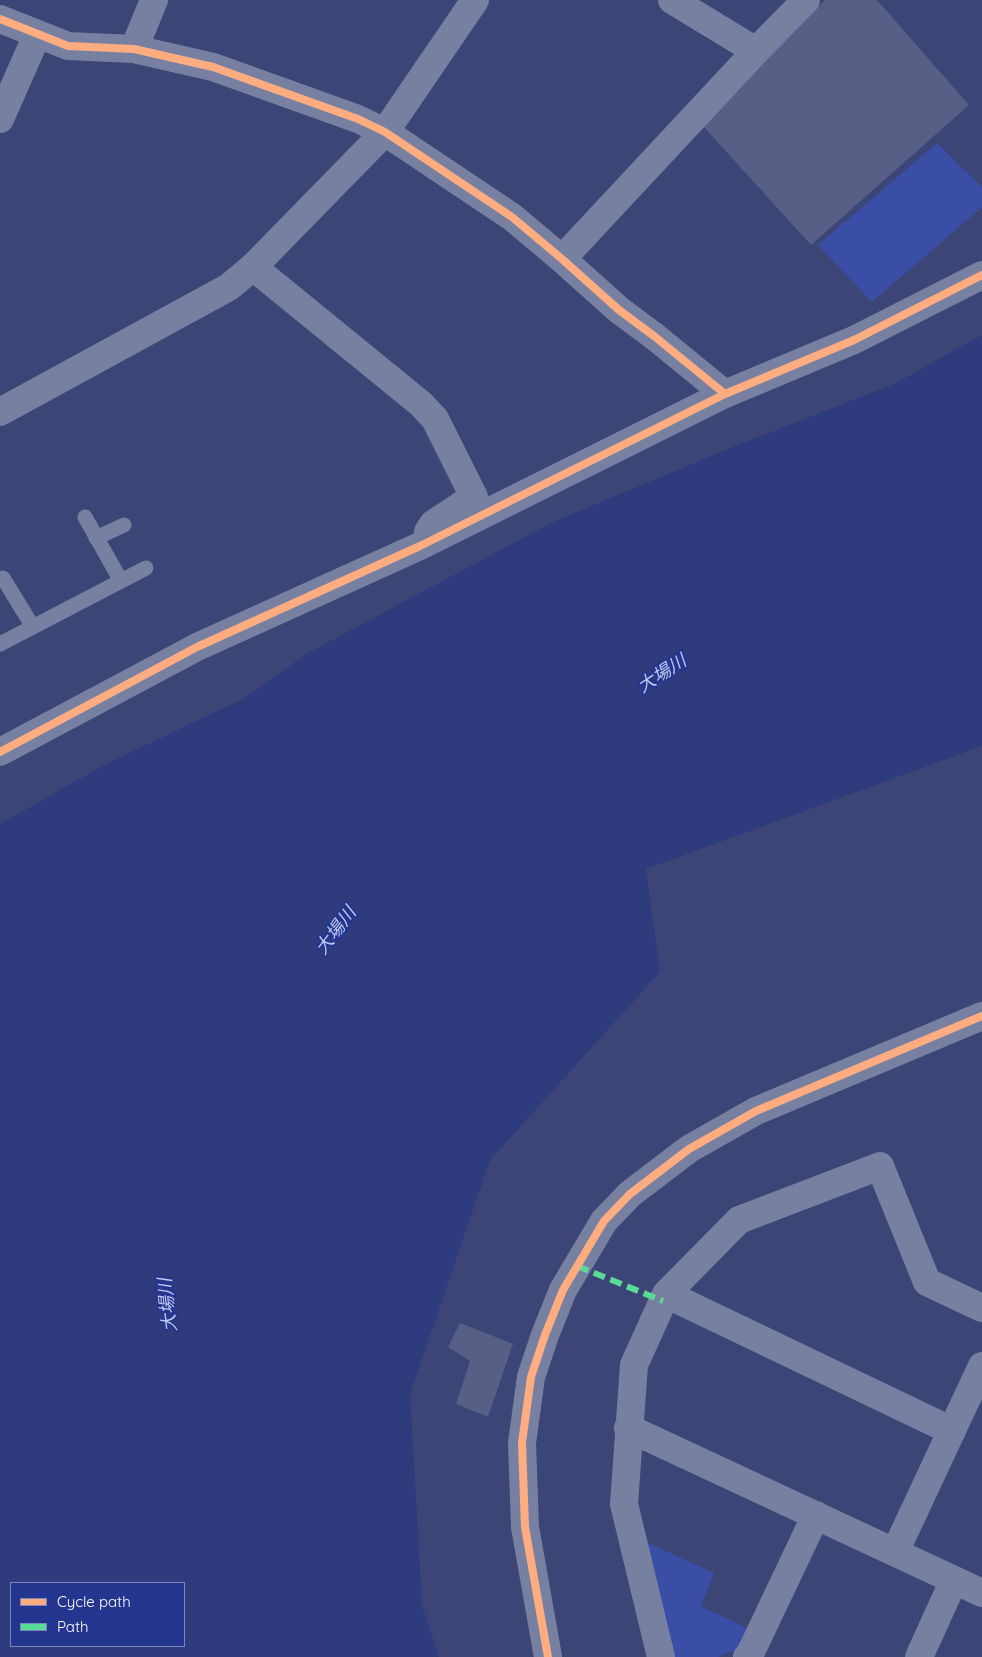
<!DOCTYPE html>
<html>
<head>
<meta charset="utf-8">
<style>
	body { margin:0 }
	#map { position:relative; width:982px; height:1657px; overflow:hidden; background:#3c4576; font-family:Quicksand,sans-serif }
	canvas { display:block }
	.legend { position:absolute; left:10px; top:1582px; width:175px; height:65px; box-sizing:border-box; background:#23358f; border:1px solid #7b86bc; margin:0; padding:6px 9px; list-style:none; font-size:15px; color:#fff }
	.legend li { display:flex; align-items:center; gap:10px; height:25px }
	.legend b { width:25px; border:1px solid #7b86bc }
</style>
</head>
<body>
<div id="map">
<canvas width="982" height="1657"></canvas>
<ul class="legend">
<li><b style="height:6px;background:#ffac80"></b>Cycle path</li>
<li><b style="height:6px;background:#5adb95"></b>Path</li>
</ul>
</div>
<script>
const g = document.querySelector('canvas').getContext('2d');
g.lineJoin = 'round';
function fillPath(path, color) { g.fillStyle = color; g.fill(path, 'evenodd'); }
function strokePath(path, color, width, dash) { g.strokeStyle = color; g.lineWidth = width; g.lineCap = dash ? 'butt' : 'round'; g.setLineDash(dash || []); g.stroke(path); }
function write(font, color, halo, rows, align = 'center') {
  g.font = font + ' Quicksand,"Noto Sans JP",sans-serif'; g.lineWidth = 4; g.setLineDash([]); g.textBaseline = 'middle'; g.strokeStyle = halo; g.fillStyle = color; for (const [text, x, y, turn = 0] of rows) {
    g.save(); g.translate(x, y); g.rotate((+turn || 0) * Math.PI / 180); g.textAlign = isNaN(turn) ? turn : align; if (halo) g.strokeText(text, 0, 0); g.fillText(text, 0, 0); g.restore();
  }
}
const green = new Path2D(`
	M937,143L982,187V207L872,302L818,245Z
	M644,1541L714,1573L701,1606L753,1631L746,1646L718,1657H673Z`);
const water = new Path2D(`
	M982,335V746L646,869L660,972L490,1160L410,1394L422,1605L439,1657H0V824L108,763L243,699L308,653L555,521L733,447L894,384ZM11,1583H184V1646H11Z`);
const building = new Path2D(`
	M825,0H877L969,105L811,245L702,125Z
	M460,1323L513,1344L488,1417L456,1404L470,1361L448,1347Z`);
const service = new Path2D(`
	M85,517L121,581
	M96,538L124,525
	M3,578L33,627
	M0,644L146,568`);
const minor = new Path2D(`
	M672,0L756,51
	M0,19L68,46L134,49L213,67L358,119L385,132L512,217L562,259L619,310L654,336L725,394
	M134,49L154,0
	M0,119L37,35
	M562,259L756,51L806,0
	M253,267L421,404L435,419L474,497L433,524L428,532
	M0,752L197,647L420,546L725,394L854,340L982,275
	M666,1294L952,1431
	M628,1428L982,1593
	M895,1552L982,1366
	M548,1657L525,1527L522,1443L531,1377L545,1335L563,1290L604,1221L630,1194L689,1149L756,1111L982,1016
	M661,1657L624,1504L634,1365L666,1294L739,1220L880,1166L927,1282L982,1308
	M747,1657L749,1656L816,1515
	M919,1657L954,1580`);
const tertiary = new Path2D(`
	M0,412L229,287L253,267L385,132L475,0`);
const quiet = new Path2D(`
	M577,1266L663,1301`);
const cycleway = new Path2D(`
	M0,19L68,46L134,49L213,67L358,119L385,132L512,217L562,259L619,310L654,336L725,394
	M0,752L197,647L420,546L725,394L854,340L982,275
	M548,1657L525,1527L522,1443L531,1377L545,1335L563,1290L604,1221L630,1194L689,1149L756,1111L982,1016`);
const waterNames = [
	["大場川",662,674,-33],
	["大場川",336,931,-53],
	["大場川",168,1305,-96]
];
fillPath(green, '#3b4ea6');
fillPath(water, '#2e3b7d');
fillPath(building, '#585f86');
strokePath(service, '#7880a1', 15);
strokePath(minor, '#7880a1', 28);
strokePath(tertiary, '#7880a1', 28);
strokePath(quiet, '#5adb95', 6, [12, 6]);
strokePath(cycleway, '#ffac80', 8);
write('italic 18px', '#bfc9f3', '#23358f', waterNames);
</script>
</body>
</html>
